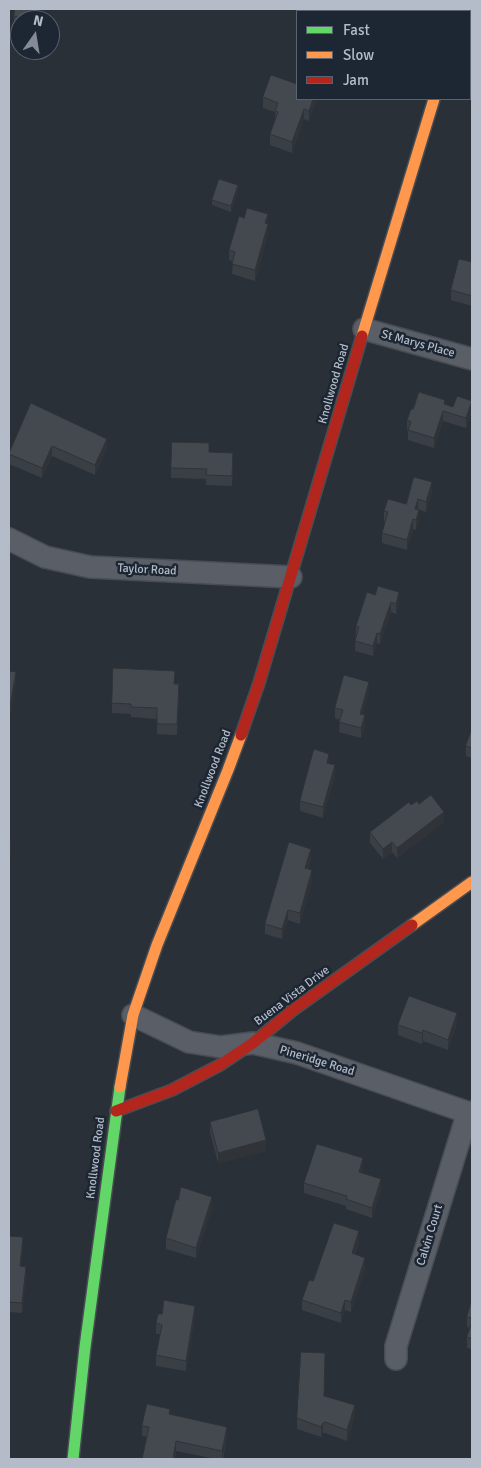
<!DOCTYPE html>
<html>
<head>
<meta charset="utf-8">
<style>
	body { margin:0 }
	#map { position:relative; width:481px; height:1468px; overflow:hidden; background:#2a3038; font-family:Signika,sans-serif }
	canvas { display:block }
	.frame { position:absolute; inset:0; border:10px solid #b4bcc9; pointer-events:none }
	.legend { position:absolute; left:296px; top:10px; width:175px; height:90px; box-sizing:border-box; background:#1d2633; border:1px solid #59626f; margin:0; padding:6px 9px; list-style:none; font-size:15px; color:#b4bcc9 }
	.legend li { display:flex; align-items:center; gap:10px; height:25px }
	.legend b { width:25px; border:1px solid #59626f }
	.north { position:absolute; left:10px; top:10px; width:50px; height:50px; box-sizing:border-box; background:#1d2633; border:1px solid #59626f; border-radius:50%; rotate:13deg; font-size:14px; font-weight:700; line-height:20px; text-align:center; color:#b4bcc9 }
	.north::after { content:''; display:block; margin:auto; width:18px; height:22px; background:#848b96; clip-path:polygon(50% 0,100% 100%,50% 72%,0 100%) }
</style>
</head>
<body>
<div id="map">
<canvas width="481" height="1468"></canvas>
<div class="frame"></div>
<ul class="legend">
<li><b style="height:6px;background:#63d668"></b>Fast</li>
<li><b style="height:6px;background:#ff974d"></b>Slow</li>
<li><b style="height:6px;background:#b3261e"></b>Jam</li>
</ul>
<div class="north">N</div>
</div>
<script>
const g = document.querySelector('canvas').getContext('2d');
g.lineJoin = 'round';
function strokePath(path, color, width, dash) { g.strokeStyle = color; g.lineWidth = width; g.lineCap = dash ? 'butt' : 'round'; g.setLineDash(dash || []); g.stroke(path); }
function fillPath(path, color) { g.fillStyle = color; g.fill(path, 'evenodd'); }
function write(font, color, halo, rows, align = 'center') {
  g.font = font + ' Signika,sans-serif'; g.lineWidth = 5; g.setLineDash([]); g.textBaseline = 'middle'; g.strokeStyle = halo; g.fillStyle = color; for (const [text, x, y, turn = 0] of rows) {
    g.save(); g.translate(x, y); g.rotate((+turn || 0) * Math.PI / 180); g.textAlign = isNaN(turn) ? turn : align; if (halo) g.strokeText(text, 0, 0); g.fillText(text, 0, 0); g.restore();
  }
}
const street = new Path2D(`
	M364,329L472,359
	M9,539L45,557L90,567L291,577
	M133,1015L189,1042L221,1047L253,1043L297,1053L472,1114
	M396,1359V1346L468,1112`);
const fast = new Path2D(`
	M73,1459L85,1347L120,1087`);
const slow = new Path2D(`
	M469,11L470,9
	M362,336L434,99
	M412,925L472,882
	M120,1087L133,1015L157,945L228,770L241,735`);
const jam = new Path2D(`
	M241,735L259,683L362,336
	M116,1111L172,1090L220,1065L253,1043L293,1010L412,925`);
const wall = new Path2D(`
	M14,16L35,20H20V28L14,27Z
	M263,97L316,99V101L309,121L304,119L292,153L270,145V134L275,120V112L263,108Z
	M238,191L231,212L212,205V200Z
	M268,224V234L255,281L232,274L233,261L229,260V250Z
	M472,262V306L451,300V290Z
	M31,403L107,449L95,475L52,456L42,478L9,464V454Z
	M445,404L453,407L472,411L466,428L443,421L434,448L408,440V431H407V420L413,409Z
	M209,452L233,463L232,486L206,485V479L171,478V468Z
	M432,492L426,512L418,509L419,520L416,530L413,529L407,550L382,543V533L385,522L384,521V511L406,504Z
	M367,592L399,602L396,614L391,612L380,644L377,643L373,656L355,651L356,626Z
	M9,671L16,682L10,716H9Z
	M175,684L179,694L177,735L157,734V719L131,717V714L112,713V703Z
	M369,692L362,715L365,726L361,738L339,732L340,720L335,718V708Z
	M472,719V758L466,756V746L472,728Z
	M329,764L335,775L323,818L300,811V801Z
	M411,805L444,822L397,858L392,852L383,859L370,843V832Z
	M311,859L308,869L312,880L300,924L288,920L282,939L265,934V924Z
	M457,1023L448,1050L423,1041L422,1044L398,1035V1025Z
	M210,1122L266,1151L218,1163L210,1132Z
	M363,1168L362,1173L381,1189L372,1218L346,1209V1206L304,1193V1183Z
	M212,1207L196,1258L166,1249V1238Z
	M9,1236L23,1247L21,1266L26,1277L22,1313L9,1312Z
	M359,1241L355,1254L365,1268L351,1312L345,1310L341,1323L302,1310V1300L313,1281Z
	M472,1299V1349L467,1348V1337L470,1328L467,1327V1317Z
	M162,1314L195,1316L186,1371L156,1366V1355L160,1334H156V1323Z
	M325,1363L324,1396L355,1415L347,1441L325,1433H323L321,1437L297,1429V1418Z
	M170,1415L227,1437L223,1459H216L176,1451L175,1459H142L147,1437L142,1436V1426Z`);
const shadedWall = new Path2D(`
	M35,9H37L35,20H33Z
	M313,99H316V101L309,121V111Z
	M304,109V119L292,153V142Z
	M238,185V191L231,212V206Z
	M268,214V224L265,223Z
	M268,224V234L255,281V270Z
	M472,401V411L466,428V418Z
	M443,411V421L434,448V438Z
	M107,439V449L95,475V465Z
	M52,446V456L42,478V468Z
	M432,482V492L426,512V502Z
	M418,499V509L415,519V509Z
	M419,510V520L416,530V520Z
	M413,519V529L407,550V540Z
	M399,592V602L396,614V604Z
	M391,602V612L380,644V634Z
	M377,633V643L373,656V646Z
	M16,672V682L10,716V706Z
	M369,682V692L360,724V714Z
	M365,715V726L361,738V728Z
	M329,754V764L327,763Z
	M335,765V775L323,818V807Z
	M444,812V822L397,858V848Z
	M11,842V853L9,864V854Z
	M392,842V852L383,859V849Z
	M311,849V859L305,878V868Z
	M312,870V880L300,924V913Z
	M288,910V920L282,939V929Z
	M457,1013V1023L448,1050V1040Z
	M423,1030V1041L422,1044V1033Z
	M266,1140V1151L218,1163V1153Z
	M363,1158V1168L359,1182V1172Z
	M381,1179V1189L372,1218V1208Z
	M212,1197V1207L196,1258V1248Z
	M359,1231V1241L352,1263V1253Z
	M23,1237V1247L20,1277V1266Z
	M365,1258V1268L351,1312V1302Z
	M26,1267V1277L22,1313V1303Z
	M345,1300V1310L341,1323V1313Z
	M195,1306V1316L186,1371V1361Z
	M355,1405V1415L347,1441V1430Z
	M323,1423V1433L321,1437V1427Z
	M227,1427V1437L222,1459V1451Z
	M176,1441V1451L175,1459H173Z`);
const building = new Path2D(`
	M15,9H35L33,20L14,16Z
	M271,75L297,84V99H313L309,111L304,109L292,142L270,134L278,112L275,111L278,103L263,97Z
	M219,179L238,185L231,206L212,200Z
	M247,208L268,214L265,223L268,224L255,270L232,264L235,252L229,250L239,216L244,218Z
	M459,259L472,262V296L451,290Z
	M419,392L445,400L444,404L453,407L457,396L472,401L466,418L443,411L434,438L408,430L411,422L407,420L411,409H413Z
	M31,403L107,439L95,465L52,446L42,468L9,454Z
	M172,442L209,443V452L233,453L232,476L206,475L207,469L171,468Z
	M414,477L432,482L426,502L418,499L415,509L419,510L416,520L413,519L407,540L382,533L388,512L384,511L388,499L406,504Z
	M378,586L399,592L396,604L391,602L380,634L377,633L373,646L355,641L359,627L356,626L367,592L375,595Z
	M113,668L175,671L174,684H179L177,724H157V708L131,707V704L112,703Z
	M9,671L16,672L10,706L9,705Z
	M344,675L369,682L360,714L365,715L361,728L339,722L343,710L335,708Z
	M472,728V748L466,746Z
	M314,749L329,754L327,763L335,765L323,807L300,801Z
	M431,795L444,812L397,848L392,842L383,849L370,832L409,802L411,805L417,801L419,804Z
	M9,842H11L9,854Z
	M289,842L311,849L305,868L312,870L300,913L288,910L282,929L265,924Z
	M409,996L457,1013L448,1040L423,1030L422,1033L398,1025Z
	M258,1109L266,1140L218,1153L210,1122Z
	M317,1144L363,1158L359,1172L381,1179L372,1208L346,1199L347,1196L304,1183Z
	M181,1187L212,1197L196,1248L166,1238L176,1199L178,1200Z
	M334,1223L359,1231L352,1253L365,1258L351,1302L345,1300L341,1313L302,1300L309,1280L313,1281Z
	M9,1236L23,1237L20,1266L26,1267L22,1303L9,1302Z
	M472,1299V1318L467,1317Z
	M164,1300L195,1306L186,1361L156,1355L162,1325L156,1323L158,1314H162Z
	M472,1322V1339L467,1337Z
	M301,1352L325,1353L324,1396L355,1405L347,1430L325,1422L323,1423L321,1427L297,1418Z
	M147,1404L170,1409L169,1414L227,1427L222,1451L176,1441L173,1459H142L149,1427L142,1426Z`);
const streetNames = [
	["St Marys Place",418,344,15],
	["Knollwood Road",334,384,-74],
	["Taylor Road",147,570,3],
	["Knollwood Road",213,769,-69],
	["Buena Vista Drive",292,996,-37],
	["Pineridge Road",317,1061,17],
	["Knollwood Road",96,1158,-83],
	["Calvin Court",430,1235,-73]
];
strokePath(street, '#484c53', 24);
strokePath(fast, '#484c53', 14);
strokePath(slow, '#484c53', 14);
strokePath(jam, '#484c53', 14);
strokePath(street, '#5a5e66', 21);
strokePath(fast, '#63d668', 11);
strokePath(slow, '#ff974d', 11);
strokePath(jam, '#b3261e', 11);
fillPath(wall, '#3a3f45');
fillPath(shadedWall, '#303338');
fillPath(building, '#444950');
strokePath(building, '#303338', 1);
write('12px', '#b4bcc9', '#1d2633', streetNames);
</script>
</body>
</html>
